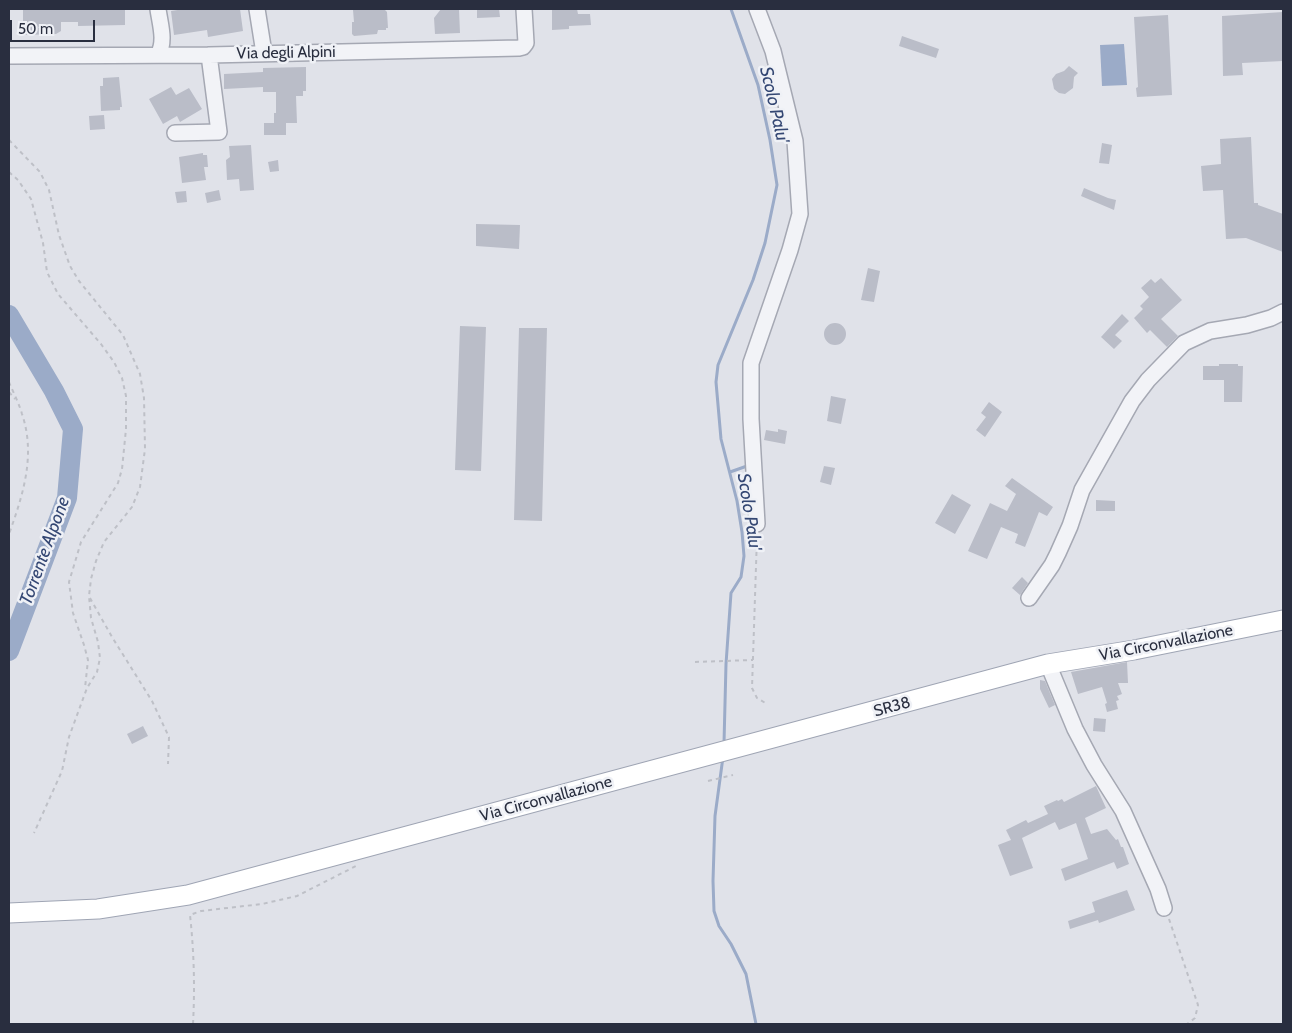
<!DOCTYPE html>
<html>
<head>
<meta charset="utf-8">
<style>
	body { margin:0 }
	#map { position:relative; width:1292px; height:1033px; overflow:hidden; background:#e0e2e9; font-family:Cabin,sans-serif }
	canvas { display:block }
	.frame { position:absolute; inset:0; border:10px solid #292e3f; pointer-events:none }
	.scale { position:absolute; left:10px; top:20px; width:85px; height:22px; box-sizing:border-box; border:2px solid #292e3f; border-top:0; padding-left:6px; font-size:15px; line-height:18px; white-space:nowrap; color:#292e3f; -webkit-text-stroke:4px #eff1f6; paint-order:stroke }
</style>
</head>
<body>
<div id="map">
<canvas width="1292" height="1033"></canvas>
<div class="frame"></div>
<div class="scale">50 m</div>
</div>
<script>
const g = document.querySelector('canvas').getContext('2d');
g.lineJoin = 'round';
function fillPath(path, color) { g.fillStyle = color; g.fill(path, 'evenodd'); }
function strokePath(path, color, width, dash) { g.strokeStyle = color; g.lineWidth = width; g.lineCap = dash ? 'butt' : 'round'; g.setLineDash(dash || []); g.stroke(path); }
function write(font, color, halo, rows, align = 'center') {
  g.font = font + ' Cabin,sans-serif'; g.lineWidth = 5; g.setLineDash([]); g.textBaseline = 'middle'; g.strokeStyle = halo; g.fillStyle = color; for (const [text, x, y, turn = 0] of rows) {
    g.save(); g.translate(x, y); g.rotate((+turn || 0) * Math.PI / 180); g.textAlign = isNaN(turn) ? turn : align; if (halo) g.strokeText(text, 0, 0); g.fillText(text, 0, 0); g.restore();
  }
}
const water = new Path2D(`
	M1124,44L1127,85L1102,86L1100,45Z`);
const stream = new Path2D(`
	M730,472L747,466
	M724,743L726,664L731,593L741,577L744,556L742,532L737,501L721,439L716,382L718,365L753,280L765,243L777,185L770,140L758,85L731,9
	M723,757L715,816L713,881L714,911L719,926L731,944L746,974L756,1024`);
const river = new Path2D(`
	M9,315L54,391L73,429L67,498L9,651`);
const building = new Path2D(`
	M23,9H125V25L78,26V22H61V31L56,34L23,35Z
	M184,9H240L243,31L208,37L207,30L174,35L171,11Z
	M377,9V10H385L387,12L388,28H386V30H378L377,34L354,36L352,34V22H354L353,10Z
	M441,9H459L460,33L435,34L434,18Z
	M477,9H499L500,17L477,18Z
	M556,9H577L578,14H590L591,25L569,26V29L552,30V10Z
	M1283,12V61L1242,63L1243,75L1223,76L1222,16Z
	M1168,15L1172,95L1137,97L1136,88L1138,87L1134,17Z
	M902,36L939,49L936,58L899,46Z
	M1069,66L1078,73L1074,77L1073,88L1065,94L1059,93L1054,89L1052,79L1056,74L1064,71Z
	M306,67V91H303V96H296L297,123H286V135H264V123H274V113H276V92H263V87L224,89V74L263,72V68Z
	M119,77L122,107H120V110L101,111L100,86H103V78Z
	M171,87L176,95L189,88L202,109L180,122L177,116L163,124L149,99Z
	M104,115L105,129L90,130L89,116Z
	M1251,137L1254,203H1258V205L1283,214V252L1246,238L1226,239L1223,190L1203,191L1201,166L1221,164L1220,139Z
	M1102,143L1112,145L1109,164L1099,163Z
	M251,145L254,190L240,191L239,179L227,180L226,160L230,157L229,146Z
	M203,153V155H207L208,167H204L206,180L182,183L179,157Z
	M278,160L279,171L270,172L268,162Z
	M1084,188L1108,198L1116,200L1114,210L1081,196Z
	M219,190L221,200L207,203L205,193Z
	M186,191L187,202L177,203L175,192Z
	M476,224L520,225L519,249L476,246Z
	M868,268L880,271L874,302L861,300Z
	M1161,278L1182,300L1161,319L1178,336L1167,347L1150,330L1147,333L1134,318L1143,309L1140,306L1149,297L1141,288L1151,279L1155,283Z
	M1122,314L1129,321L1115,335L1122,341L1114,349L1101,337Z
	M824 334a11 11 0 1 1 22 0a11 11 0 1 1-22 0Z
	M460,326L486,327L481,471L455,470Z
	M519,328H547L542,521L514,520Z
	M1219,364H1238V366H1243L1242,402H1224V380H1203V366H1219Z
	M831,396L846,399L841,424L827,421Z
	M989,402L1002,412L985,437L976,430L986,417L981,413Z
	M778,429L787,431L785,444L764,440L766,430L778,432Z
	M824,466L835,468L831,485L820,482Z
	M1012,478L1053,507L1047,516L1039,512L1025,547L1015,543L1018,534L1001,527L987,559L968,551L990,503L1007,511L1016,494L1005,486Z
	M952,494L971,505L955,534L935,523Z
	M1096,500L1115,501V511H1096Z
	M1022,577L1028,583L1020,595L1012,588Z
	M1127,662L1128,683H1118L1122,694L1117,696L1119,700L1116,701L1118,709L1107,712L1105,704L1107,703L1102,687L1078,694L1071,672Z
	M1040,680L1045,681L1055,705L1049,708L1040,689Z
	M1094,718L1106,719L1105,732L1093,731Z
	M143,726L148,736L132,744L127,734Z
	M1096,786L1106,808L1085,818L1091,834L1107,829L1116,840L1118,839L1121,847H1123L1129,864L1117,869L1114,862L1065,881L1061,869L1088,859L1076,823L1059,830L1055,822L1022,838L1033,868L1010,876L998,845L1011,840L1006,830L1026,820L1028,823L1048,814L1044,806L1057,800L1058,801L1062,799L1064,802Z
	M1127,890L1135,910L1099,923L1098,920L1070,929L1068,921L1095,912L1092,902Z`);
const path = new Path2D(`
	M9,140L40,172L49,190L59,235L70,266L79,281L123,335L140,374L144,398L145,449L140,487L132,507L104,542L96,561L91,579L89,596L91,618L98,642L100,658L97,672L87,688L69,737L62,771L34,833
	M9,172L18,180L31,199L43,243L47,272L58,294L101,344L114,362L122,378L126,396V429L122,469L118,483L81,542L69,582L73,613L84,645L88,660L85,688
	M9,382C13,392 19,403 22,414C36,455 23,495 9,534
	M9,392L15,399
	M757,536L752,688L757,698L767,704
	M90,598L112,637L152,701L169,737L168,764
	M695,662L753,660
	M708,781L733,775
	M1169,919L1198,1005L1195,1018L1187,1024
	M193,1024C195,987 194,952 190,915L201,911L262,904L297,896L356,866`);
const minor = new Path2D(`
	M257,9L264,53
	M158,55C166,41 160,24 158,9
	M9,56L209,55L519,48L523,47L526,43L524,9
	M175,133L219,132L209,55
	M757,524L751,419V363L790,250L800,214L795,141L773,51L757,9
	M1029,598L1052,565L1058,553L1070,526L1082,490L1132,401L1148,380L1184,343L1210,331L1247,325L1271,318L1283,312
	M1048,664L1075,729L1094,765L1123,811L1158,889L1164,908`);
const major = new Path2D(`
	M9,913L98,909L188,895L1048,664L1134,650L1283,620`);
const streetNames = [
	["Via degli Alpini",286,53,-1],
	["Via Circonvallazione",1166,643,-11],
	["SR38",892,707,-15],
	["Via Circonvallazione",546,799,-15]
];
const waterNames = [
	["Scolo Palu'",774,105,77],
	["Scolo Palu'",749,512,81],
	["Torrente Alpone",45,551,-70]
];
fillPath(water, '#9babc8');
strokePath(stream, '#9babc8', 3);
strokePath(river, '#9babc8', 20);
fillPath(building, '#babdc8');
strokePath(minor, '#a5a8b3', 18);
strokePath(major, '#9fa5b4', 21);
strokePath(path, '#bec0c7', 2, [4, 4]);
strokePath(minor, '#f2f3f7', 15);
strokePath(major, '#fff', 19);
write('16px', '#292e3f', '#eff1f6', streetNames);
write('italic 18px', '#344773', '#eff1f6', waterNames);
</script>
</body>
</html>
